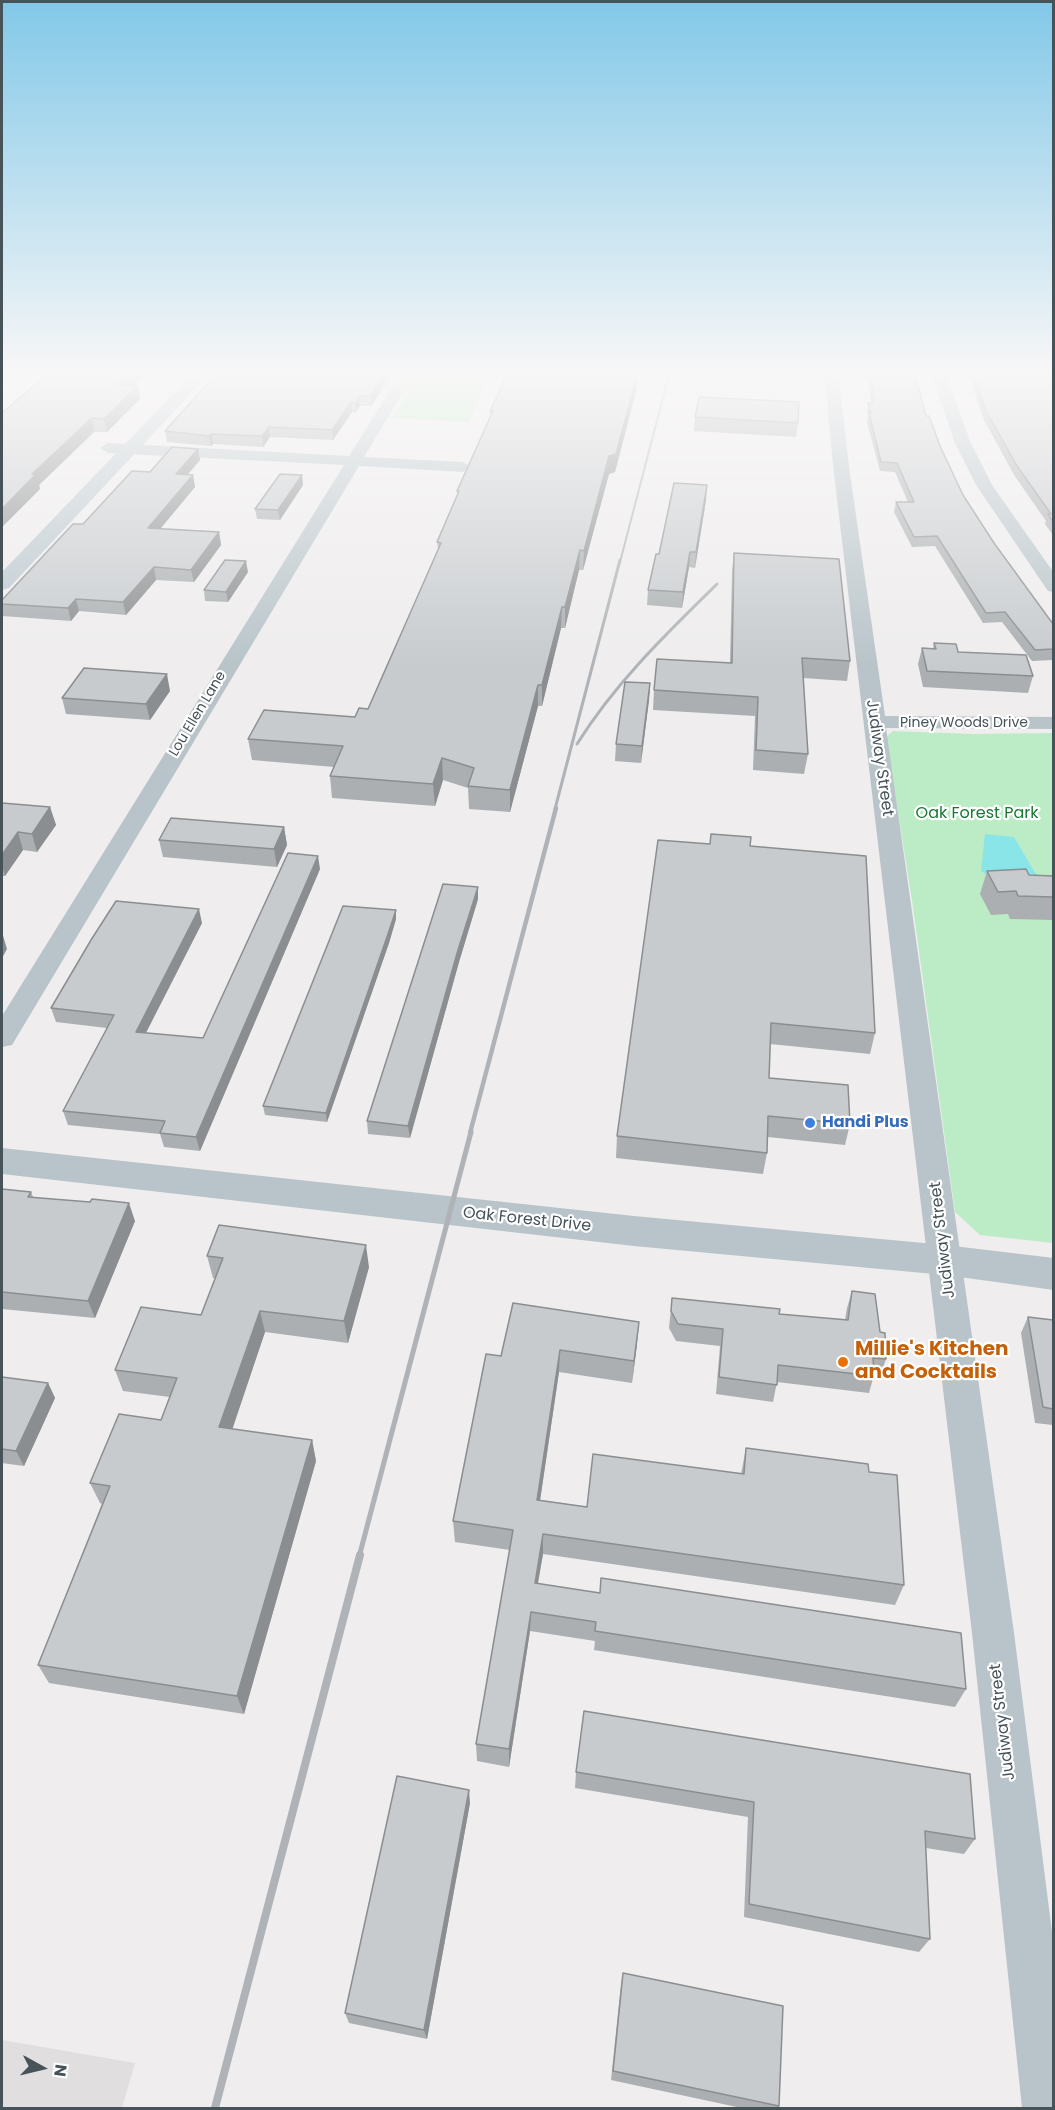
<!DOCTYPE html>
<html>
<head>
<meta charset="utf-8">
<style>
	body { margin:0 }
	#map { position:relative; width:1055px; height:2110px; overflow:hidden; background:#efeded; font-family:Poppins,sans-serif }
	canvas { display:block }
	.frame { position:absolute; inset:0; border:3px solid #465359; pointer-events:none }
	.north { position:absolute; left:12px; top:2038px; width:60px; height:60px; -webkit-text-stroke:4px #fff; paint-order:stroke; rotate:98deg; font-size:16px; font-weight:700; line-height:24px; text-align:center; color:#465359 }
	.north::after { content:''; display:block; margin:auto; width:21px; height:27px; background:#465359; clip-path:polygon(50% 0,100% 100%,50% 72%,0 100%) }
</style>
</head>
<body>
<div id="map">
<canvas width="1055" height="2110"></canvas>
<div class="frame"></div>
<div class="north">N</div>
</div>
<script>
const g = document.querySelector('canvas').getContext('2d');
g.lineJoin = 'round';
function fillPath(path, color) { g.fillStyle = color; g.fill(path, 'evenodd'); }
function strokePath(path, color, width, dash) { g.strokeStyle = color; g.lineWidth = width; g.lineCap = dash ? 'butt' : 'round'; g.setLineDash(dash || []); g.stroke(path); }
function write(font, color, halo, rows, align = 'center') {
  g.font = font + ' Poppins,sans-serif'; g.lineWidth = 4.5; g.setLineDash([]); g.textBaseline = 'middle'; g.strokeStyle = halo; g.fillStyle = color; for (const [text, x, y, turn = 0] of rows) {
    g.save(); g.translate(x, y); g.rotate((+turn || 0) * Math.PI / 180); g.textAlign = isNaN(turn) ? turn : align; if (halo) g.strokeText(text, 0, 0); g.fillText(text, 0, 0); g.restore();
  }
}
const education = new Path2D(`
	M2,2040L135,2063L122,2108H2Z`);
const green = new Path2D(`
	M320,371H490L469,422L392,418L409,390L309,385Z
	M893,731L973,734L1053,733V1243L980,1235L955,1212L912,900L886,737Z`);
const water = new Path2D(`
	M985,834L1014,837L1037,876L987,875L981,871Z`);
const minor = new Path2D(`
	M824,371H838L850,474L885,716L1054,717V729L886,728L1014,1633L1054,1948V2108H1022L972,1633L834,474Z
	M931,371H945L970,441L992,485L1054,573V592L1048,591L976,485L954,441Z
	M396,388L403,392L364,457L463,462L471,467L463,472L359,466L12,1045L2,1047V1016L344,465L108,453L100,448L108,443L349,456L389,392Z`);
const tertiary = new Path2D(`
	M2,1148L634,1216L945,1245L1054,1258V1290L945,1275L634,1246L2,1174Z`);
const secondary = new Path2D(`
	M195,371H212L9,588L2,590V572Z`);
const railFar4 = new Path2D(`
	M620,562L670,371`);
const railFar3 = new Path2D(`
	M577,744C615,683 666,634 717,584
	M555,809L620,560`);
const railFar2 = new Path2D(`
	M470,1133L556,808`);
const railFar1 = new Path2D(`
	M359,1557L471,1132`);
const rail = new Path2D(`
	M215,2108L360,1555`);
const wall = new Path2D(`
	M51,371H149L134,386H138L140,399L107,432H94L39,485L40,489L2,527Z
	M219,371H394L371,406H360L355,413L352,412L333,440L270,437L263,447L213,444L211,446L167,442L165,431Z
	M506,371H640L634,399L615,472L609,474L583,570H579L565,628H561L542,706H538L510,812L469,809L468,788L443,780L435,806L332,798L330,776L334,767L252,760L248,739L355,717L368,709L438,549L437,542L457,497V491L491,416L490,411L504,381V377Z
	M867,371H914L926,416L940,446L963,495L994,543L1053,624V660L1032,661L1002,622L983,623L935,546L912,547L894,512L896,502H908L895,472L880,471L867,422L868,417L867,411L868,403H871Z
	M967,371H1053V535L1045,524L1046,521L1014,475L984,420Z
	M695,417L798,423L796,437L694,431Z
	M200,460L187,475H193L195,487L160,529L219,532L221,545L194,582L156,580L126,615L79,611L71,621L2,616V600L83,524L150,472Z
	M302,475L303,485L280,520L257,519L255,509Z
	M706,500L695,568L689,567L682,608L647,605L648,590L659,554Z
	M734,553L850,661L847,681L803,678L808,754L804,774L753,770L755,716L653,710L654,690L730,663L732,571Z
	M248,572L228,602L205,601L204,590Z
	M934,643L958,652L1033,676L1028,693L923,687L918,664L922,648H933Z
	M650,683L649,700L641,763L615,761L616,744Z
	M170,691L150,720L66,714L62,698Z
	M2,803L50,807L56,825L37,852L23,850L5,876H2Z
	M284,827L287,845L277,867L163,857L159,840Z
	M750,846L875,1033L870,1054L770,1044L769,1078L850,1124L845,1145L768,1137L767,1153L763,1174L616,1158L617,1136Z
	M320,869L200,1151L164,1147L160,1134L68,1125L63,1111L107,1028L56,1022L51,1008L202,923L146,1033L203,1038Z
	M987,871L1029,875L1053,876V920L1010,919L1008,914L991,915L980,894Z
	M478,899L459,962L410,1138L368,1134L367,1121Z
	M396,919L389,943L327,1122L265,1115L263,1106Z
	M2,1189L31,1192L33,1197L135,1221L95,1318L2,1309Z
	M207,1256L369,1267L348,1343L265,1332L232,1429L312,1440L316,1461L244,1714L49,1683L38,1665L102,1504L100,1503L90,1483L161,1420L170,1397L123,1391L115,1370L201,1315L215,1278H213Z
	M852,1291L880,1332L886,1359L880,1376L874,1375L869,1393L777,1382L773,1402L716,1394L720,1346L676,1341L669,1328L672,1298L779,1314L845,1320L847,1308Z
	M513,1303L637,1344L632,1383L559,1372L540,1500L587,1507L741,1474L746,1448L869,1472L904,1585L895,1605L543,1554L538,1584L966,1689L955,1707L594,1650L595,1641L530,1631L509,1767L477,1761L476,1744L510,1550L455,1542L453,1521L501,1356Z
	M1028,1317L1053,1320V1425L1035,1423L1021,1333Z
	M2,1377L48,1383L55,1398L24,1466L2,1463Z
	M576,1772L975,1839L964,1854L926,1848L930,1939L919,1952L744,1917L748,1817L575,1788Z
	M470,1803L427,2039L349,2023L345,2013Z
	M623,1973L779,2106L778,2109H746L611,2080L621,1984Z`);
const shadedWall = new Path2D(`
	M133,371H149L121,398L118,385Z
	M387,371H394L371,406V396Z
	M638,371H640L634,399L615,472L609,474L583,570L584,551L609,456Z
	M138,386L140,399L107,432L104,419Z
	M359,396L360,406L355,413V403Z
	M351,402L352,412L333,440L332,430Z
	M92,418L94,432L39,485L40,489L2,527V509L32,474Z
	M269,427L270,437L263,447L262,436Z
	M211,434L213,444L211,446L209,436Z
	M198,449L200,460L178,486L176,474Z
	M193,475L195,487L151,540L148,528Z
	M302,475L303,485L280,520L278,510Z
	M707,485L706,500L695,568L696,552Z
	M219,532L221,545L194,582L191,570Z
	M580,550L579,570L565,628V607Z
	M690,552L689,567L682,608L683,592Z
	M246,561L248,572L228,602L226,592Z
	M154,567L156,580L126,615L123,602Z
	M76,599L79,611L71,621L68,608Z
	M562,607L561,628L542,706V685Z
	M167,674L170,691L150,720L146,704Z
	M650,683L649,700L641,763L642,746Z
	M538,685V706L510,812V790Z
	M442,758L443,780L435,806L433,784Z
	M50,807L56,825L37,852L32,834Z
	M284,827L287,845L277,867L274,849Z
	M18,832L23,850L5,876L2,865V855Z
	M318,856L320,869L200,1151L196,1137Z
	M478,887V899L459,962L410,1138L408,1126L458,950Z
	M199,909L202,923L139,1046L136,1032Z
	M396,910V919L389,943L327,1122L326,1113Z
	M2,932L7,949L2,958Z
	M129,1203L135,1221L95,1318L88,1301Z
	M366,1245L369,1267L348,1343L344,1321Z
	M260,1311L265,1332L226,1448L219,1427Z
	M639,1322L637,1344L632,1383L634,1361Z
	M560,1350L559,1372L537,1521V1500Z
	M48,1383L55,1398L24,1466L16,1451Z
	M312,1440L316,1461L244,1714L237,1696Z
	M543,1534V1554L534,1603L535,1583Z
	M531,1612L530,1631L509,1767V1749Z
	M469,1790L470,1803L427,2039L424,2030Z`);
const building = new Path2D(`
	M51,371H133L118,385L138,386L104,419L92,418L32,474H36L2,509V413Z
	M219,371H387L371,396H359L355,403L351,402L332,430L269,427L262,436L211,434L209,436L165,431Z
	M506,371H638L616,454L609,456L584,551L580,550L565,607H562L542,685H538L510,790L468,786L474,768L442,758L433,784L330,776L343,746L248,739L264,710L355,717L359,708L368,709L441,543L437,542L459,491H457L493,411H490L506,377H504Z
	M870,371H914L926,416H929L940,446L963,495L994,543L1053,624V649L1035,650L1005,612L986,613L937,536L914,537L896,502H914L897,463L881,462L869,413H871L868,403H874Z
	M972,371H1053V522L1048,514H1051L1017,466L986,411Z
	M699,397L799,402L798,423L695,417Z
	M172,447L198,449L176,474L193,475L148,528L219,532L191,570L154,567L123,602L76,599L68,608L2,604V600L73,524H83L132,471L150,472Z
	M280,474L302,475L278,510L255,509Z
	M674,483L707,485L696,552H690L683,592L648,590L656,554H659Z
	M734,553L839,559L850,661L802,658L808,754L756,750L758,697L654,690L657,659L732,663Z
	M225,560L246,561L226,592L204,590Z
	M934,643L956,644L958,652L1026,655L1033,676L927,671L922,648L936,649Z
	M84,668L167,674L146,704L62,698Z
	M625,682L650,683L642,746L616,744Z
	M2,803L50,807L32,834L18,832L2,855Z
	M171,818L284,827L274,849L159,840Z
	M711,834L751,837L750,846L866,856L875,1033L771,1023L769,1078L848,1085L850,1124L768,1116L767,1153L617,1136L658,840L710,844Z
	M288,853L318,856L196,1137L160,1133L165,1121L63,1111L114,1015L51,1008L91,940L116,901L199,909L136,1032L203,1038Z
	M1026,869L1029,875L1053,876V897L1018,896L1016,891L998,892L987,871Z
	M443,884L478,887L458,950L408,1126L367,1121Z
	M343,906L396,910L388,934L326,1113L263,1106Z
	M2,1189L31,1192L28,1197L90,1202L92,1199L129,1203L88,1301L2,1292Z
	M219,1225L366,1245L344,1321L260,1311L219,1427L312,1440L237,1696L38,1665L110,1486L90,1483L119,1414L161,1420L177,1378L115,1370L141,1307L201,1315L223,1258L207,1256Z
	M852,1291L875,1294L880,1332L885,1333L886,1359L873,1358L874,1376L778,1365L777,1385L719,1377L723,1329L678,1324L671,1311L672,1298L780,1309L779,1314L848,1320Z
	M513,1303L639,1322L634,1361L560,1350L537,1500L587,1507L593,1454L744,1474L746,1448L868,1464L869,1472L897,1475L904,1585L543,1534L535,1583L600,1593L601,1578L961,1633L966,1689L595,1631L596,1622L531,1612L509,1749L476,1744L513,1530L453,1521L486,1354L501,1356Z
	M1028,1317L1053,1320V1409L1043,1407Z
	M2,1377L48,1383L16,1451L2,1449Z
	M584,1711L970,1774L975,1839L925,1831L930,1939L749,1904L754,1802L576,1772Z
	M397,1776L469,1790L424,2030L345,2013Z
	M623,1973L783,2006L779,2106L613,2071Z`);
const markers = [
	[810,1123,6,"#3f7fe0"],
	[843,1362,6,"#e8710a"]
];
const farStreetnames = [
	["Lou Ellen Lane",198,714,-59],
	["Piney Woods Drive",964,723]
];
const streetNames = [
	["Judiway Street",879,758,82],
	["Oak Forest Drive",527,1220,6],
	["Judiway Street",943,1240,-97],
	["Judiway Street",1003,1722,-97]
];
const parkNames = [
	["Oak Forest Park",977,814]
];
const shopNames = [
	["Handi Plus",822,1123]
];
const nearFoodnames = [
	["Millie's Kitchen",855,1350],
	["and Cocktails",855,1373]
];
fillPath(education, '#e0dede');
fillPath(green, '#bcecc6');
fillPath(water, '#8ae5e8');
fillPath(minor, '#b8c4c9');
fillPath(tertiary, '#b8c4c9');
fillPath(secondary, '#b9c7ce');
strokePath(railFar4, '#afb3b7', 2);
strokePath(railFar3, '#afb3b7', 3);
strokePath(railFar2, '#afb3b7', 4.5);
strokePath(railFar1, '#afb3b7', 5);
strokePath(rail, '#afb3b7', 8);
fillPath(wall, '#abafb1');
fillPath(shadedWall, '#8b8e90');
fillPath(building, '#c7cbce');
strokePath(building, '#8b8e90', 1.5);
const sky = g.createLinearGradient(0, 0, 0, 667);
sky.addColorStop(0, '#82c8e8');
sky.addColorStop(0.56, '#f8f7f7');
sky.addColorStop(1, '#f8f7f700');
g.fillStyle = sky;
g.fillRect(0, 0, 1055, 667);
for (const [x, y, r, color] of markers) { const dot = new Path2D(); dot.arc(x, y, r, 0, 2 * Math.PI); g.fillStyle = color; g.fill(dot); strokePath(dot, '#fff', 2); }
write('14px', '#465359', '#fff', farStreetnames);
write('16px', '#465359', '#fff', streetNames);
write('16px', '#1a7738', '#fff', parkNames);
write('bold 16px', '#366cbe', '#fff', shopNames, 'left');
write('bold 20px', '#c56008', '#fff', nearFoodnames, 'left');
</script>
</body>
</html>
